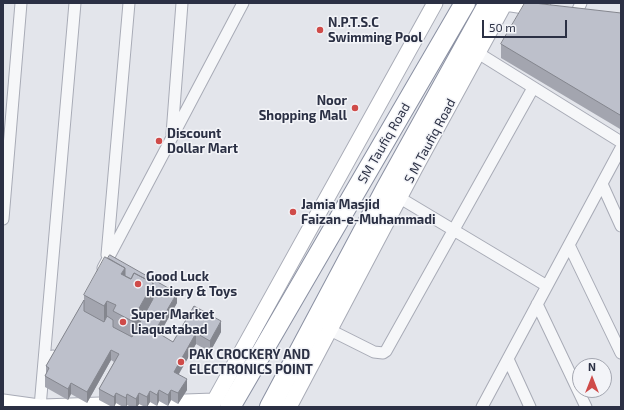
<!DOCTYPE html>
<html>
<head>
<meta charset="utf-8">
<style>
	body { margin:0 }
	#map { position:relative; width:624px; height:410px; overflow:hidden; background:#e3e5eb; font-family:"Exo 2",sans-serif }
	canvas { display:block }
	.frame { position:absolute; inset:0; border:4px solid #2b3044; pointer-events:none }
	.north { position:absolute; left:572px; top:358px; width:40px; height:40px; box-sizing:border-box; background:#f3f4f8; border:1px solid #a3a6b0; border-radius:50%; rotate:0deg; font-size:11px; font-weight:700; line-height:16px; text-align:center; color:#2b3044 }
	.north::after { content:''; display:block; margin:auto; width:14px; height:18px; background:#cf4b49; clip-path:polygon(50% 0,100% 100%,50% 72%,0 100%) }
	.scale { position:absolute; left:482px; top:20px; width:85px; height:18px; box-sizing:border-box; border:2px solid #2b3044; border-top:0; padding-left:5px; font-size:12px; line-height:14px; white-space:nowrap; color:#2b3044; -webkit-text-stroke:3px #f3f4f8; paint-order:stroke }
</style>
</head>
<body>
<div id="map">
<canvas width="624" height="410"></canvas>
<div class="frame"></div>
<div class="north">N</div>
<div class="scale">50 m</div>
</div>
<script>
const g = document.querySelector('canvas').getContext('2d');
g.lineJoin = 'round';
function strokePath(path, color, width, dash) { g.strokeStyle = color; g.lineWidth = width; g.lineCap = dash ? 'butt' : 'round'; g.setLineDash(dash || []); g.stroke(path); }
function fillPath(path, color) { g.fillStyle = color; g.fill(path, 'evenodd'); }
function write(font, color, halo, rows, align = 'center') {
  g.font = font + ' "Exo 2",sans-serif'; g.lineWidth = 3; g.setLineDash([]); g.textBaseline = 'middle'; g.strokeStyle = halo; g.fillStyle = color; for (const [text, x, y, turn = 0] of rows) {
    g.save(); g.translate(x, y); g.rotate((+turn || 0) * Math.PI / 180); g.textAlign = isNaN(turn) ? turn : align; if (halo) g.strokeText(text, 0, 0); g.fillText(text, 0, 0); g.restore();
  }
}
const street = new Path2D(`
	M576,14L581,3
	M478,53L621,142
	M172,134L182,3
	M602,184L621,226
	M400,198L547,286
	M3,219L21,3
	M569,245L621,353
	M107,255L129,3
	M103,268L243,3
	M537,304L586,407
	M330,330L374,352L383,353L386,351L533,88
	M508,359L530,407
	M43,375L53,356
	M40,407L75,3
	M482,407L621,148`);
const secondary = new Path2D(`
	M505,3L544,9
	M3,402L39,407
	M43,407L214,401
	M211,407L435,3
	M289,407L415,168L505,3`);
const highway = new Path2D(`
	M230,407L465,3
	M270,407L386,189L489,3`);
const wall = new Path2D(`
	M621,13V126L620,129L501,58V44Z
	M84,295L177,303L159,334L173,342L194,306L221,332L210,352L196,344L179,374L187,390L178,404L171,400L168,406L159,401L157,406L150,402L147,407H145L139,404L137,407H131L127,405L126,407H123L116,403L114,407H112L99,400V389L114,362L111,360L87,403L71,394L68,400L45,387V376L46,374V366L84,300Z`);
const shadedWall = new Path2D(`
	M621,112V126L620,129V115Z
	M125,268V292L121,274Z
	M153,283V310L132,348V321Z
	M177,293V303L155,342V331Z
	M107,301V327L104,332V306Z
	M221,321V332L210,352V341Z
	M196,333V344L174,382V372Z
	M111,350V360L87,403V392Z
	M187,379V390L178,404V393Z
	M71,383V394L68,400V389Z
	M159,390V401L157,406V395Z
	M171,390V400L168,406V395Z
	M150,391V402L147,407V397Z
	M116,393V403L114,407V397Z
	M139,393V404L137,407H136V399Z
	M127,394V405L126,407V398Z`);
const building = new Path2D(`
	M525,3H534L621,13V112L620,115L501,44Z
	M110,255L177,293L155,331L173,342L194,306L221,321L210,341L196,333L174,372L187,379L178,393L171,390L168,395L159,390L157,395L150,391L147,397L139,393L136,399L127,394L126,398L116,393L114,397L99,389L119,354L111,350L87,392L71,383L68,389L45,376L49,368L46,366L84,300V311L104,322L107,316L113,320V327L132,337L153,299V283L134,273L131,279L125,276V268L108,258Z
	M105,257L125,268L121,274L131,279L134,273L153,283L132,321L113,311L116,305L107,301L104,306L84,295Z`);
const markers = [
	[320,30,4,"#cf4b49"],
	[355,108,4,"#cf4b49"],
	[159,141,4,"#cf4b49"],
	[293,212,4,"#cf4b49"],
	[138,284,4,"#cf4b49"],
	[123,322,4,"#cf4b49"],
	[181,362,4,"#cf4b49"]
];
const poiNames = [
	["N.P.T.S.C",328,23],
	["Swimming Pool",328,38],
	["Noor",347,101,"right"],
	["Shopping Mall",347,116,"right"],
	["Discount",167,134],
	["Dollar Mart",167,149],
	["Jamia Masjid",301,205],
	["Faizan-e-Muhammadi",301,220],
	["Good Luck",146,277],
	["Hosiery & Toys",146,292],
	["Super Market",131,315],
	["Liaquatabad",131,330],
	["PAK CROCKERY AND",189,355],
	["ELECTRONICS POINT",189,370]
];
const streetNames = [
	["S M Taufiq Road",430,141,-62],
	["SM Taufiq Road",384,143,-60]
];
strokePath(street, '#a8abb6', 13);
strokePath(secondary, '#a8abb6', 17);
strokePath(highway, '#8a90a2', 22);
strokePath(street, '#f6f7f9', 11);
strokePath(secondary, '#fff', 15);
strokePath(highway, '#fff', 20);
fillPath(wall, '#a3a5af');
fillPath(shadedWall, '#84868e');
fillPath(building, '#bdc0cb');
strokePath(building, '#84868e', 1);
for (const [x, y, r, color] of markers) { const dot = new Path2D(); dot.arc(x, y, r, 0, 2 * Math.PI); g.fillStyle = color; g.fill(dot); strokePath(dot, '#f3f4f8', 1.5); }
write('bold 13px', '#2b3044', '#f3f4f8', poiNames, 'left');
write('13px', '#2b3044', '#f3f4f8', streetNames);
</script>
</body>
</html>
